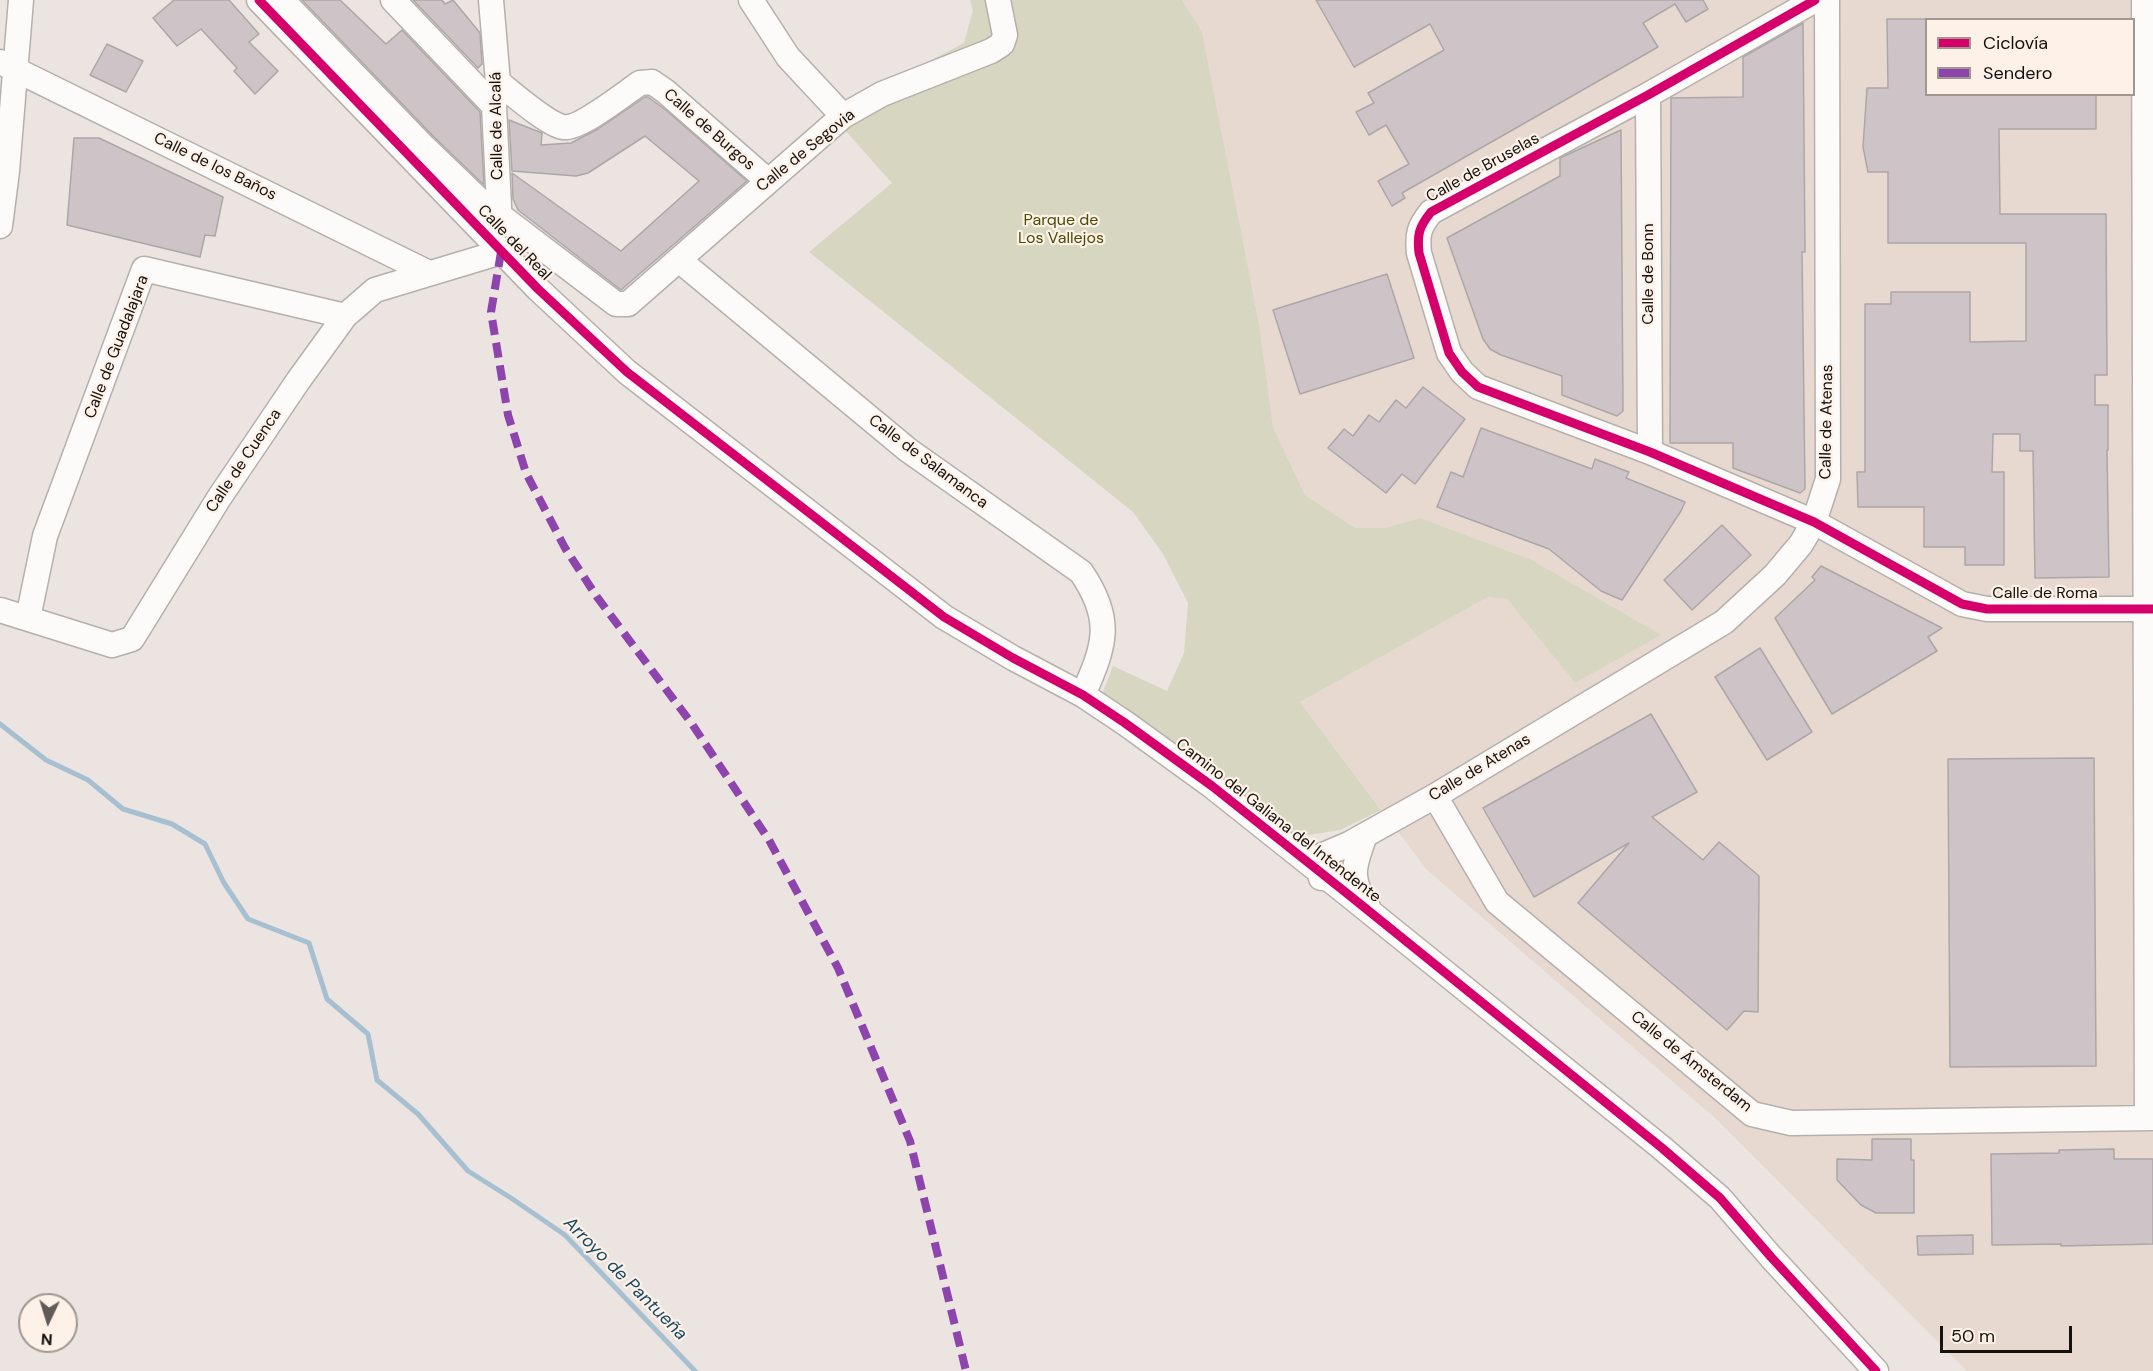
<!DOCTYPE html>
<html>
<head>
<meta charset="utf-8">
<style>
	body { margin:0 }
	#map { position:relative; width:2153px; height:1371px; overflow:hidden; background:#ebe4e0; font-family:"DM Sans",sans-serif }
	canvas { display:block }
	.legend { position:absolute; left:1925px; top:18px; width:210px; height:78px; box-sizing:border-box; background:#fdf1e8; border:2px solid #a09791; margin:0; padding:8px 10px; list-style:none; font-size:18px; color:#15110e }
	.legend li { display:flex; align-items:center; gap:12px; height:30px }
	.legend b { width:30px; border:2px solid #a09791 }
	.north { position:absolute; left:18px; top:1293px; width:60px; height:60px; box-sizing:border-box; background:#fdf1e8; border:2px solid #a09791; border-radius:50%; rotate:184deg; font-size:16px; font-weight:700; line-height:24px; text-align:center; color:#15110e }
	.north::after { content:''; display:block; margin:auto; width:21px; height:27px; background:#605b58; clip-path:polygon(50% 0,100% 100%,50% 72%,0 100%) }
	.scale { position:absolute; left:1940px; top:1326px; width:132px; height:27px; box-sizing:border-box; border:3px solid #15110e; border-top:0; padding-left:8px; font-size:18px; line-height:21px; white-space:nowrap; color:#15110e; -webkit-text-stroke:4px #fdf1e8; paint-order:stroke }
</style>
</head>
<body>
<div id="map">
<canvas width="2153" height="1371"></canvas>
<ul class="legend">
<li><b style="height:8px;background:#d6006c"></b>Ciclovía</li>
<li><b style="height:8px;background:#8e44ad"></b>Sendero</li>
</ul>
<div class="north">N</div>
<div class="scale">50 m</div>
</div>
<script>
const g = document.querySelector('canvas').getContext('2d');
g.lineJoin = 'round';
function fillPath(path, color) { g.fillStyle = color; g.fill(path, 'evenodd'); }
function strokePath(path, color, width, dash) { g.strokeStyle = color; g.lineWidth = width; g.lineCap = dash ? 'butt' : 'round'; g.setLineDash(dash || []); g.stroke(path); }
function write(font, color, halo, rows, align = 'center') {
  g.font = font + ' "DM Sans",sans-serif'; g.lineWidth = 4.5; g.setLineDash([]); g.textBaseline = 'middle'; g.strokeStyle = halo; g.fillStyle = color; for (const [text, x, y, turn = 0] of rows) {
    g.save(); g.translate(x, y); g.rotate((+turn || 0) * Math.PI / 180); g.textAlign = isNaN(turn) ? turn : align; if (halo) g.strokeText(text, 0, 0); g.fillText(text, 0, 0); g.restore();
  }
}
const built = new Path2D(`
	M1182,0H2153V1371H1967L1714,1117L1427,870L1300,702L1488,597L1507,599L1575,683L1660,635L1532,560L1420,518L1384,528H1355L1305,495L1273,427L1259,323L1202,32ZM1926,20H2134V94H1926Z`);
const green = new Path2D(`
	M970,0H1182L1202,32L1259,323L1273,427L1305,495L1355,528H1384L1420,518L1532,560L1661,635L1575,683L1507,599L1488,597L1300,702L1381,810L1340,830L1309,835L1278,830L1100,700L1113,666L1167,691L1184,653L1188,603L1163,554L1133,512L809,252L892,183L844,129L876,89L964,43L973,10Z`);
const stream = new Path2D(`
	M0,724L46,760L88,780L123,809L172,824L205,844L224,883L248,919L309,943L327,999L368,1034L377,1080L418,1114L468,1171L511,1198L565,1235L695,1371`);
const building = new Path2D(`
	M174,0H229L259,34L249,42L278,71L255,94L234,71L237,68L201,29L177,46L153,18Z
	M302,0H340L386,44L402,30L480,112L484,185L434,137Z
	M413,0H442L445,4L453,0L480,33L482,64L478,68Z
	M1316,0H1703L1708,9L1686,22L1675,4L1643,23L1658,47L1402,193L1405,198L1392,206L1378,181L1409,164L1386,125L1369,135L1356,112L1374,103L1368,93L1444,50L1430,24L1354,67Z
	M1887,19H1926V94H2096V129H1999L2000,214H2106L2107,375H2095V405H2108V450H2107L2109,577L2035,578L2033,451H2020V434H1993L1992,472H2004V565H1965V547H1924V507H1858L1857,472H1865V304H1891V292H1970V342L2026,341V243H1888V172H1868L1863,147L1867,88H1888Z
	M1803,23L1805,252H1802L1805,489L1800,493L1733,468V443H1670L1671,98L1743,97V57Z
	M107,44L143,61L126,92L90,75Z
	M645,97H648L667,111L747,181L621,290L518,210L513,199L512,173L621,251L699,181L645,136L588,173L576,176L512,171L509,120L542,133L541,145L571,143L598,129Z
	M1621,130L1623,411L1617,416L1562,395V376L1501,355L1490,349L1483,339L1447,238L1560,176V158Z
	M74,138H99L223,197L215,236L205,235L200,257L67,225Z
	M1387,274L1414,358L1300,394L1273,310Z
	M1423,387L1465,419L1415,484L1402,474L1386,493L1328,448L1344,429L1353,436L1369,415L1379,422L1396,400L1406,408Z
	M1481,428L1592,469L1595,459L1629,472L1626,478L1685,502L1681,511L1622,600L1601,591L1549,549L1437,507L1451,472L1463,477Z
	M1722,525L1751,555L1692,610L1664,580Z
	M1821,566L1942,628L1928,637L1937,651L1832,714L1775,618L1815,580L1812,577Z
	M1760,648L1812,732L1767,760L1715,677Z
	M1651,714L1697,792L1652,817L1703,860L1719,842L1759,876L1758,1012L1744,1011L1727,1030L1578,903L1629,843L1534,897L1483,808Z
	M2094,758L2096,1066L1950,1067L1948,759Z
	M1872,1139H1911V1160H1914V1213H1876L1861,1205L1837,1180V1159L1872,1160Z
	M2114,1149V1159H2153V1244L2061,1246V1244L1992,1245L1991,1154L2059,1153V1150Z
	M1973,1235V1254L1918,1255L1917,1236Z`);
const minor = new Path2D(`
	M259,0L538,289L627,372L944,617L1013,658L1083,695L1125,723L1212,786L1349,895L1662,1148L1720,1198L1771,1257L1876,1371
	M282,0L424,147L477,198L616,304H628L843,116L882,94L991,51L1002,44L1005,35L998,0
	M393,0L494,106
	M491,0L498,82L494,106L500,226
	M751,0L788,57L843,116
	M1815,0L1648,95L1431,212C1419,227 1417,234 1419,253L1449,353L1462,372L1478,387L1650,452L1814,522L1962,604L1987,609H2153
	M2144,0L2147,1118
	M0,62L429,273
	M498,82C512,93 547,124 563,127C579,130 625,93 640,83L652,82L665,91L768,181
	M1648,95L1650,452
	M0,226L7,171L21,0
	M679,260L908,450L1081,572C1114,620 1105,645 1083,695
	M0,610L112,645L132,639L219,498L298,381L345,316L375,290L501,252
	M28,618L45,536L144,269L345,316
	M1435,796L1497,902L1752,1114L1791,1123L2153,1118
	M1365,835C1354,866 1348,877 1368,907
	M1321,878L1316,858L1349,844L1435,796L1724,622L1775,575L1801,544L1814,522L1828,479L1827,0`);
const quiet = new Path2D(`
	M501,252L491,312L508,415L526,473L565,548L597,597L692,724L769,840L838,968L910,1141L966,1371`);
const cycleway = new Path2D(`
	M259,0L538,289L627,372L944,617L1013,658L1083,695L1125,723L1212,786L1349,895L1662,1148L1720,1198L1771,1257L1876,1371
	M1815,0L1648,95L1431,212C1419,227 1417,234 1419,253L1449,353L1462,372L1478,387L1650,452L1814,522L1962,604L1987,609H2153`);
const streetNames = [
	["Calle de Alcalá",497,126,-91],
	["Calle de Burgos",709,130,41],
	["Calle de Segovia",806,151,-39],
	["Calle de los Baños",215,167,26],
	["Calle de Bruselas",1483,168,-29],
	["Calle del Real",514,243,46],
	["Calle de Bonn",1649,274,-90],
	["Calle de Guadalajara",117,347,-69],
	["Calle de Atenas",1827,422,-89],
	["Calle de Cuenca",244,461,-56],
	["Calle de Salamanca",928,462,37],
	["Calle de Roma",2045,594],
	["Calle de Atenas",1480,768,-31],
	["Camino del Galiana del Intendente",1278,821,38],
	["Calle de Ámsterdam",1691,1062,39]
];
const parkNames = [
	["Parque de",1061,221],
	["Los Vallejos",1061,239]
];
const waterNames = [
	["Arroyo de Pantueña",625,1279,45]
];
fillPath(built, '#e7d9d0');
fillPath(green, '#d7d6c0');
strokePath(stream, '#a7c0d1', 5);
fillPath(building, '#cec4c8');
strokePath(building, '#aca7a7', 1.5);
strokePath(minor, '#b6b0ad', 27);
strokePath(minor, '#fcfbfa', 24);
strokePath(quiet, '#8e44ad', 8, [15, 8]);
strokePath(cycleway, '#d6006c', 9);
write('16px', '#15110e', '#fdf1e8', streetNames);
write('16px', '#4a4c06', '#fdf1e8', parkNames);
write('italic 18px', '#194a64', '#fdf1e8', waterNames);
</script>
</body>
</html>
